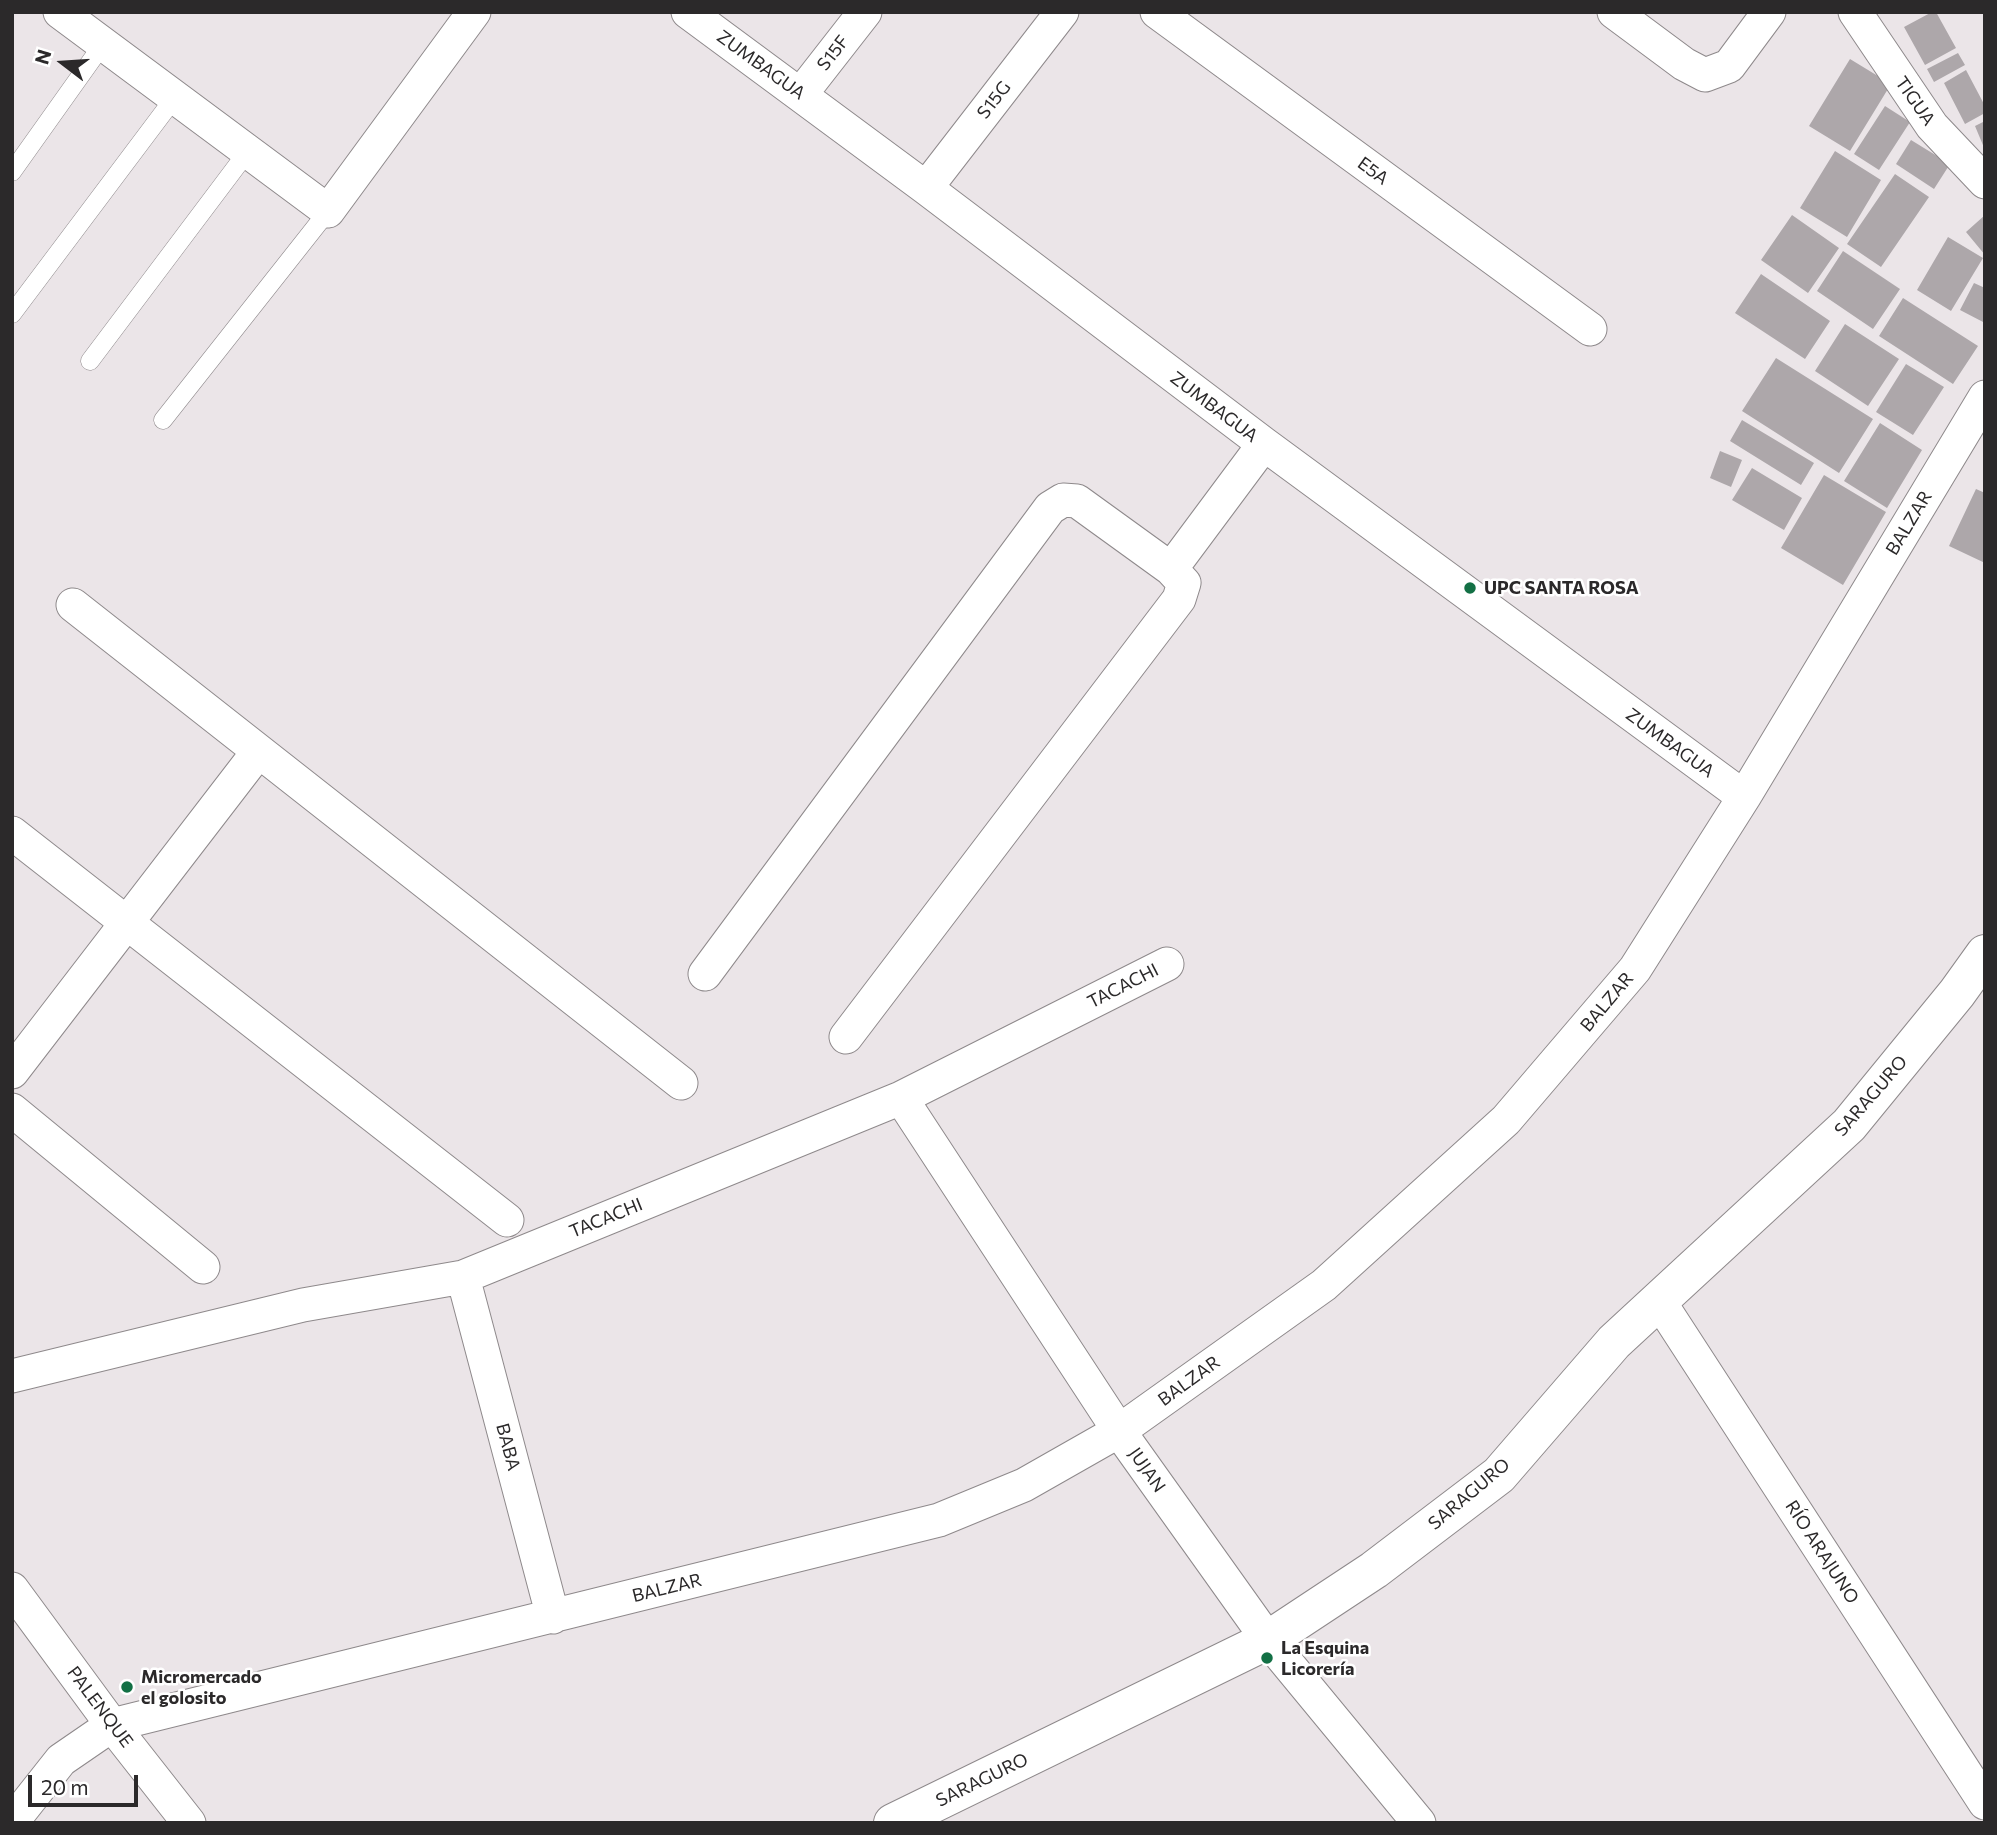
<!DOCTYPE html>
<html>
<head>
<meta charset="utf-8">
<style>
	body { margin:0 }
	#map { position:relative; width:1997px; height:1835px; overflow:hidden; background:#ebe5e8; font-family:Commissioner,sans-serif }
	canvas { display:block }
	.frame { position:absolute; inset:0; border:14px solid #2b292a; pointer-events:none }
	.north { position:absolute; left:28px; top:28px; width:70px; height:70px; -webkit-text-stroke:5px #fff; paint-order:stroke; rotate:287deg; font-size:19px; font-weight:700; line-height:28px; text-align:center; color:#2b292a }
	.north::after { content:''; display:block; margin:auto; width:24px; height:32px; background:#2b292a; clip-path:polygon(50% 0,100% 100%,50% 72%,0 100%) }
	.scale { position:absolute; left:28px; top:1775px; width:110px; height:32px; box-sizing:border-box; border:4px solid #2b292a; border-top:0; padding-left:9px; font-size:21px; line-height:24px; white-space:nowrap; color:#2b292a; -webkit-text-stroke:5px #fff; paint-order:stroke }
</style>
</head>
<body>
<div id="map">
<canvas width="1997" height="1835"></canvas>
<div class="frame"></div>
<div class="north">N</div>
<div class="scale">20 m</div>
</div>
<script>
const g = document.querySelector('canvas').getContext('2d');
g.lineJoin = 'round';
function fillPath(path, color) { g.fillStyle = color; g.fill(path, 'evenodd'); }
function strokePath(path, color, width, dash) { g.strokeStyle = color; g.lineWidth = width; g.lineCap = dash ? 'butt' : 'round'; g.setLineDash(dash || []); g.stroke(path); }
function write(font, color, halo, rows, align = 'center') {
  g.font = font + ' Commissioner,sans-serif'; g.lineWidth = 5; g.setLineDash([]); g.textBaseline = 'middle'; g.strokeStyle = halo; g.fillStyle = color; for (const [text, x, y, turn = 0] of rows) {
    g.save(); g.translate(x, y); g.rotate((+turn || 0) * Math.PI / 180); g.textAlign = isNaN(turn) ? turn : align; if (halo) g.strokeText(text, 0, 0); g.fillText(text, 0, 0); g.restore();
  }
}
const building = new Path2D(`
	M1932,12H1936L1956,48L1925,65L1904,27Z
	M1958,53L1965,65L1934,82L1927,69Z
	M1850,59L1891,84L1850,151L1809,126Z
	M1966,70L1985,106V113L1965,124L1944,83Z
	M1885,106L1910,122L1879,170L1854,154Z
	M1985,121V150L1975,126Z
	M1911,140L1950,164L1934,189L1896,164Z
	M1835,151L1881,180L1847,237L1800,208Z
	M1895,174L1929,197L1881,267L1847,244Z
	M1792,215L1839,248L1808,293L1761,260Z
	M1985,215V255L1966,232Z
	M1948,237L1983,258L1951,311L1917,290Z
	M1843,251L1900,289L1873,329L1817,291Z
	M1761,274L1830,321L1805,359L1735,313Z
	M1974,283L1985,288V323L1960,310Z
	M1903,298L1978,346L1953,384L1879,336Z
	M1845,324L1899,359L1868,406L1815,371Z
	M1776,358L1873,419L1839,473L1742,411Z
	M1906,364L1944,387L1913,435L1876,412Z
	M1742,420L1814,463L1801,485L1730,441Z
	M1880,423L1922,450L1887,508L1844,481Z
	M1720,451L1742,460L1731,487L1710,478Z
	M1752,468L1802,498L1784,530L1732,500Z
	M1824,475L1886,512L1843,585L1781,548Z
	M1976,489L1985,493V563L1949,546Z`);
const service = new Path2D(`
	M12,172L103,44
	M12,314L175,97
	M90,361L248,151
	M163,420L328,211`);
const minor = new Path2D(`
	M60,12L328,211L474,12
	M688,12L926,188L1264,444L1744,797
	M1157,12L1590,329
	M1614,12L1684,64L1705,75L1729,66L1769,12
	M1855,12L1932,126L1985,182
	M801,94L865,12
	M926,188L1062,12
	M73,605L681,1083
	M12,833L507,1220
	M705,974L1050,508L1063,500L1077,501L1171,569L1264,444
	M846,1037L1179,599L1184,583L1171,569
	M12,1072L258,752
	M901,1098L1119,1431L1268,1640L1419,1823
	M12,1110L203,1267
	M463,1277L553,1617
	M1659,1301L1985,1803
	M12,1376L303,1305L463,1277L901,1098L1167,964
	M12,1589L112,1725L189,1823
	M12,1822L61,1760L112,1725L939,1520L1024,1485L1119,1431L1324,1285L1506,1120L1635,969L1744,797L1985,397`);
const tertiary = new Path2D(`
	M893,1823L1268,1640L1374,1570L1499,1475L1614,1342L1849,1125L1957,993L1985,954`);
const markers = [
	[1470,588,7,"#137045"],
	[1267,1658,7,"#137045"],
	[127,1687,7,"#137045"]
];
const streetNames = [
	["S15F",833,53,-52],
	["ZUMBAGUA",761,65,36],
	["S15G",994,100,-52],
	["TIGUA",1915,101,55],
	["E5A",1373,171,36],
	["ZUMBAGUA",1214,407,37],
	["BALZAR",1909,523,-59],
	["ZUMBAGUA",1670,743,36],
	["TACACHI",1123,986,-27],
	["BALZAR",1607,1002,-50],
	["SARAGURO",1871,1096,-49],
	["TACACHI",606,1218,-22],
	["BALZAR",1189,1381,-36],
	["BABA",508,1447,75],
	["JUJAN",1147,1470,55],
	["SARAGURO",1469,1494,-40],
	["RÍO ARAJUNO",1822,1552,57],
	["BALZAR",667,1588,-14],
	["PALENQUE",100,1707,53],
	["SARAGURO",982,1780,-26]
];
const poiNames = [
	["UPC SANTA ROSA",1484,588],
	["La Esquina",1281,1648],
	["Licorería",1281,1669],
	["Micromercado",141,1677],
	["el golosito",141,1698]
];
fillPath(building, '#ada7aa');
strokePath(service, '#8e898b', 19);
strokePath(minor, '#8e898b', 35);
strokePath(tertiary, '#8e898b', 40);
strokePath(service, '#fff', 18);
strokePath(minor, '#fff', 33);
strokePath(tertiary, '#fff', 38);
for (const [x, y, r, color] of markers) { const dot = new Path2D(); dot.arc(x, y, r, 0, 2 * Math.PI); g.fillStyle = color; g.fill(dot); strokePath(dot, '#fff', 2.5); }
write('18px', '#2b292a', '#fff', streetNames);
write('bold 18px', '#2b292a', '#fff', poiNames, 'left');
</script>
</body>
</html>
